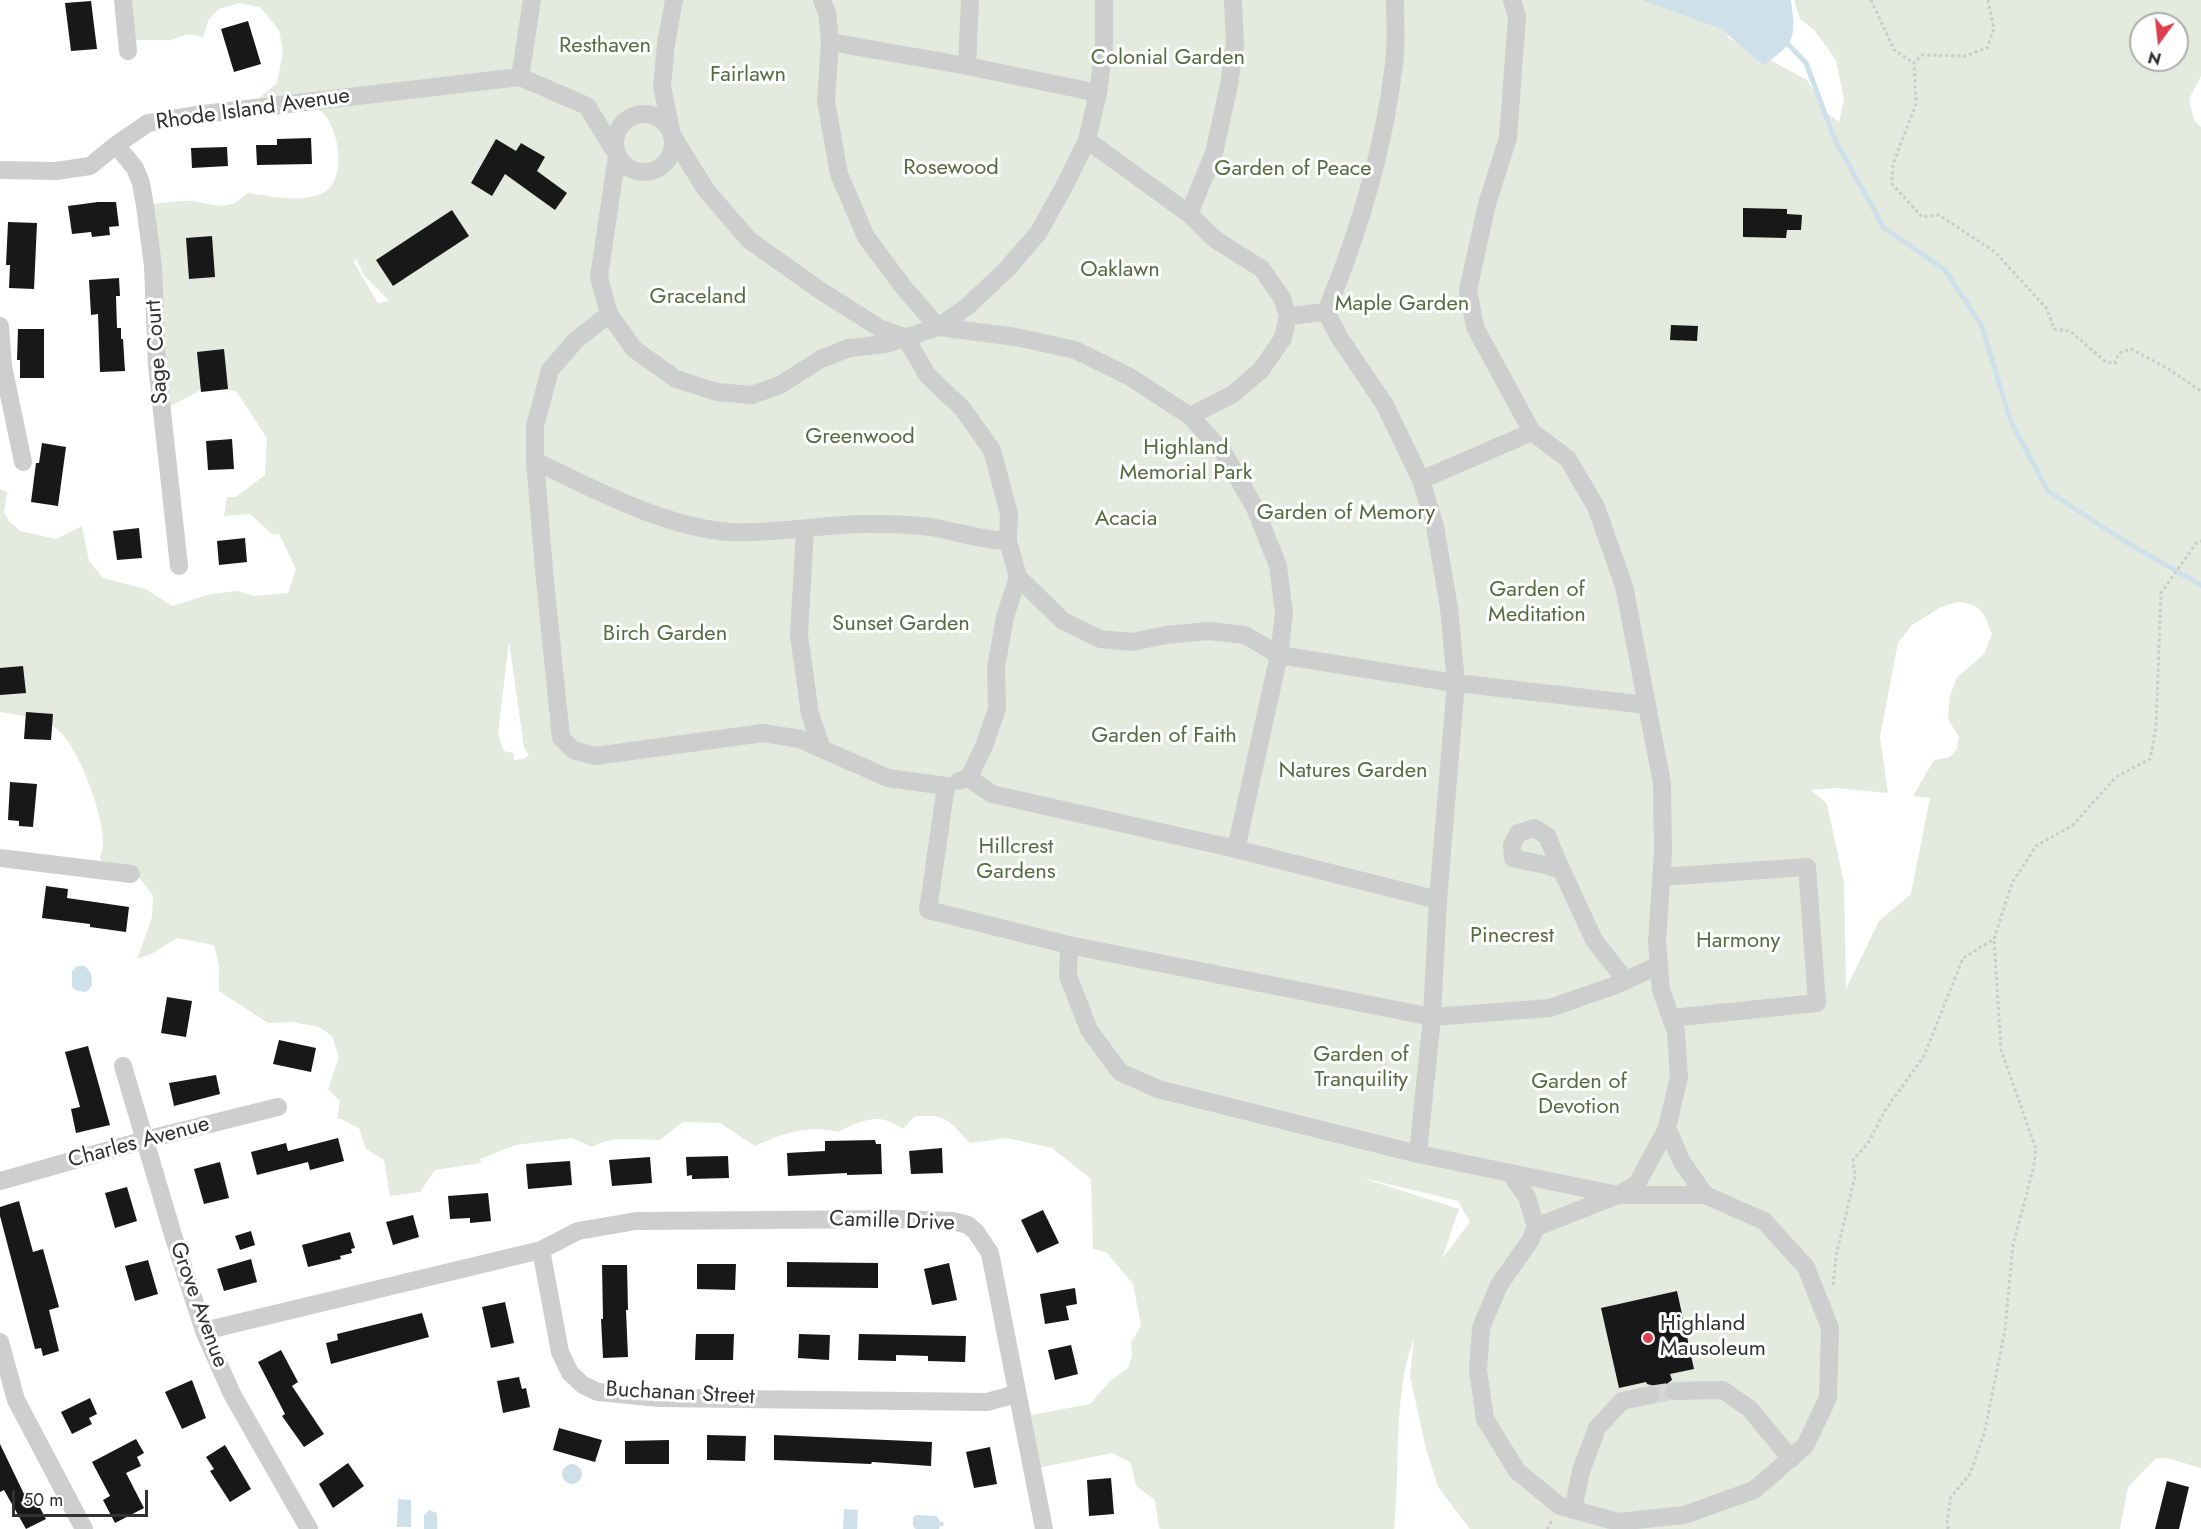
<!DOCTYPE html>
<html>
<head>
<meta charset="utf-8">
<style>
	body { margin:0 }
	#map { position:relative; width:2201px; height:1529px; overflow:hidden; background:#fff; font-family:Jost,sans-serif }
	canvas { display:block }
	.north { position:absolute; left:2129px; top:12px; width:60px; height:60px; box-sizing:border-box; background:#fff; border:2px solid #adadad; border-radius:50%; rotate:195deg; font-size:16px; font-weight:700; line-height:24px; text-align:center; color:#313131 }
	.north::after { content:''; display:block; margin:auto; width:21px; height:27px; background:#dc3f4e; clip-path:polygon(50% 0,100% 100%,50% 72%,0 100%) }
	.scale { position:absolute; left:12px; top:1490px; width:136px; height:27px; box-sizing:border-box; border:3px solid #313131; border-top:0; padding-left:8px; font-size:18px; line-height:21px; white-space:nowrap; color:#313131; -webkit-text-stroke:4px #fff; paint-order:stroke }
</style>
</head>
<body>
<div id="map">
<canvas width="2201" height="1529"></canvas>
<div class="north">N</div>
<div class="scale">50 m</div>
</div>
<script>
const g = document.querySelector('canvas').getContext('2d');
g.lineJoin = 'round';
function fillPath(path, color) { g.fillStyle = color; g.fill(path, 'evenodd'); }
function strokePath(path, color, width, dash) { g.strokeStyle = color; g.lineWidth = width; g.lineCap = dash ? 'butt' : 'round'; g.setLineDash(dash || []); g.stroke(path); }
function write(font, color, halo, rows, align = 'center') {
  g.font = font + ' Jost,sans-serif'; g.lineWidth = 6; g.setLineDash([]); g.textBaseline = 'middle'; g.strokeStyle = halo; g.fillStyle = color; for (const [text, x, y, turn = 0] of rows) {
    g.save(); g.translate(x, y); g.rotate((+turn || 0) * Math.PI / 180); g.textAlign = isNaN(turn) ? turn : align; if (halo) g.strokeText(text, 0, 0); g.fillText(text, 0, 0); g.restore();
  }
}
const green = new Path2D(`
	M122,0H1689L1718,21L1729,38L1807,80L1828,114L1839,122L1844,99L1836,60L1814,30L1800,19L1794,0H2201V76L2189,99L2194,120L2201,127V1468L2167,1458L2155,1459L2128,1487L2120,1529H1470L1438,1487L1425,1445L1410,1376L1414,1338C1392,1399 1401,1465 1394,1529H1161L1159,1528L1155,1500L1136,1486L1131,1463L1112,1453L1038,1468L1031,1415L1090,1404L1111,1380L1128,1368L1132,1356L1131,1342L1141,1326L1133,1284L1106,1252L1093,1249L1091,1179L1052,1148L1007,1138L970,1143C948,1121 948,1113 914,1117L903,1129C898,1126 891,1122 885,1120C870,1116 851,1125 838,1132C810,1124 780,1134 755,1146L720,1123L683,1122L660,1140C637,1140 613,1135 592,1147L572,1138L516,1145L480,1159L481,1163L435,1170L420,1192L390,1196L384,1160L366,1149L359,1128L341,1119H337L340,1101L328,1089L339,1057L332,1036L319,1027L292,1022L268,1023L219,991V966L214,945L177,938L153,953L137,959L152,917L153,896L131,866L102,862L100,858C101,853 103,846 103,840C103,814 78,745 57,729C41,717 20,715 0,712V489L7,492L4,512L9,521L20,531L56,539L82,526L89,561L103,578L146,589L172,606L211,594L237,591L254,596L288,593L296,569L279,534H272L250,514L224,516L227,497H236L265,475L267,438L236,391L206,387L167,408L153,204C165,203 179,200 191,201C214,203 228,214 247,193C271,196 297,203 321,194C349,183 340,123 318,109C308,104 271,101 258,99L277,83L283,51L279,30L260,7L239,3L219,9L209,19L203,37L188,34L171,40H126ZM2141,24H2177V60H2141ZM356,258L364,275L389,301L378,303L354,263ZM1957,602C1983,605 1983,611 1992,634L1984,654L1957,677L1950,696L1948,719L1959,737L1957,749L1950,757L1934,760L1913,796L1930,798L1911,894L1879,921L1846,989L1844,883L1827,804L1811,790L1835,788L1888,793L1880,737L1898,643L1912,625L1941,607ZM509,641L524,748L529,755L524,759L514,760L513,753L504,751L498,734ZM1359,1177L1458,1201L1470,1222L1442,1259L1459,1209Z`);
const water = new Path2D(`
	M1642,0H1791C1796,38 1796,43 1763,65L1721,29Z
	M77,966H85L91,973L92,986L86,992L77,991L72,987V971Z
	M562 1474a10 10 0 1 1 20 0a10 10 0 1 1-20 0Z
	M398,1499L411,1500V1527H397Z
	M844,1509L858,1510L857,1529H843Z
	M429,1510L437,1513V1529H424V1515Z
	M916,1515L937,1516L940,1522H944L943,1526H940L939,1529H916L913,1526V1518Z`);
const stream = new Path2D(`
	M1789,45L1806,63L1835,140L1884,228L1945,270L1981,324L2011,422L2048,491L2124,541L2201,585`);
const building = new Path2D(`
	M91,1L97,49L71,51L65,3Z
	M248,21L261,64L234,72L221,29Z
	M311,138L312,164L257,165L256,145H277V139Z
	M496,139L516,151L521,143L545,157L537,171L567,193L555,210L505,174L492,196L471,183Z
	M227,147L228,166L192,168L191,148Z
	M98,202H116L119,226L109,227L110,235L92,237L91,232L72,234L68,206Z
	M1743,208L1787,209V214L1802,215L1801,230H1787L1786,238L1743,237Z
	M452,210L469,236L393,286L376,260Z
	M8,222L37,223L34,289L9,288L10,265H6Z
	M212,236L215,277L189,279L186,238Z
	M119,278L120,296H116L117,328H121V339H123L125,371L100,372L98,314L91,315L89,280Z
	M1671,325L1698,326L1697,341L1670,340Z
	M18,329H44V378H20V360H17Z
	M224,349L228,389L201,392L197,352Z
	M232,439L234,469L208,470L206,441Z
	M42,443L66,447L58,506L31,502L36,463H39Z
	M139,528L142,558L117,560L113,531Z
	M245,538L247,562L219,565L217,541Z
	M23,666L26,693L0,695V668Z
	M26,712L53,714L51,740L24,739Z
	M10,782L37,784L33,827L19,826V821L8,820Z
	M46,886L68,889L67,898L129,907L126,932L90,927V924L42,918Z
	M167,997L192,1001L186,1037L161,1033Z
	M279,1040L316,1048L311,1072L273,1064Z
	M88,1046L110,1125L76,1133L71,1109L80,1107L65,1052Z
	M216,1075L220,1094L174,1106L169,1083Z
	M338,1138L344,1161L310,1170L308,1162L257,1175L251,1152L286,1143L288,1151Z
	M875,1140L876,1144H881L882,1174L847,1175V1173L788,1176L787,1153L825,1151V1141Z
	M942,1148L943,1173L911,1174L909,1151Z
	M728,1156L729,1178L692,1179V1175L687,1176L686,1157Z
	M650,1157L652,1183L612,1186L609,1160Z
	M570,1161L572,1185L528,1189L526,1164Z
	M220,1162L229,1198L204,1204L194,1169Z
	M127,1187L137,1221L115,1228L105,1193Z
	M488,1193L491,1221L470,1223V1218L450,1219L448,1196Z
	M19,1201L33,1252L43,1249L59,1307L49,1310L59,1351L43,1356L41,1348L35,1349L0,1216V1207Z
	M1043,1210L1059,1243L1037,1253L1021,1220Z
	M413,1215L419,1237L393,1245L386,1222Z
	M251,1231L255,1245L240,1250L235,1236Z
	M350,1232L355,1248L351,1249L352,1253L340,1256L341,1259L308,1267L302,1245Z
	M251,1259L257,1282L224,1291L217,1269Z
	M148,1260L158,1294L135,1301L125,1266Z
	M787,1262L878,1263V1288L787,1287Z
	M949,1263L957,1300L932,1305L924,1269Z
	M697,1264H736L735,1290L697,1289Z
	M602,1265H627L628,1310H626L628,1357L603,1358L601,1319H603Z
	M1075,1288L1077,1304L1066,1306L1069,1320L1045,1324L1040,1294Z
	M1677,1291L1694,1369L1670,1374L1672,1380L1664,1386V1395L1661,1396L1658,1387L1647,1384L1646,1382L1619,1388L1601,1308Z
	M505,1302L514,1343L491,1348L482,1307Z
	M422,1313L429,1337L331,1364L326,1343L338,1340L337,1334Z
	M696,1334H734L733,1360H695Z
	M799,1334L830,1335L829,1360L798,1358Z
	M859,1334L966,1336L965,1362L928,1361V1356L896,1355V1361L858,1360Z
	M1071,1345L1078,1374L1055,1380L1048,1350Z
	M281,1350L298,1382L292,1386L324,1434L304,1447L282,1416L285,1414L258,1362Z
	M519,1377L522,1389L526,1388L530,1407L503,1413L497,1381Z
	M192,1380L206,1418L182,1429L165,1392Z
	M90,1398L97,1414L89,1418L92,1424L72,1434L61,1412Z
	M559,1428L602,1440L595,1462L553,1450Z
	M707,1435L746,1436L745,1461L707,1460Z
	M774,1435L932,1442L931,1466L872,1462L871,1464L774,1460Z
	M136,1439L144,1453L137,1457L141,1466L126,1473L144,1508L115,1523L103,1500L110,1496L92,1462Z
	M669,1440V1464H625V1441Z
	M0,1444L24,1494L31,1491L46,1519L26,1529L4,1490L0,1492Z
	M225,1445L251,1489L230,1502L210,1471L214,1469L206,1457Z
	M990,1447L997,1484L974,1488L966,1452Z
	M348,1463L364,1486L333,1508L319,1484Z
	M1111,1478L1114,1514L1089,1516L1087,1480Z
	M2167,1481L2189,1487L2179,1529H2155Z`);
const minorTunnel = new Path2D(`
	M1650,1395L1674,1391`);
const path = new Path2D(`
	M1871,0L1894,50L1914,63
	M1988,0L1994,29L1987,48L1965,56L1922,55L1914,63L1916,104L1893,164L1892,184L1922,217L1939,215L1995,252L2047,309L2054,329L2070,331L2106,362L2115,363L2119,353L2131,349L2167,368L2201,391
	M1833,1285L1836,1256L1855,1176L1853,1160L1868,1143L1886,1109L1924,1056L1963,958L1994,939L2012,883L2036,846L2073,825L2116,777L2150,759L2156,728L2161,593L2197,542L2201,541
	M1547,1529L1552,1521
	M1948,1529L1947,1523L1951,1497L1970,1474L1984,1434L2005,1330L2013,1245L2033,1170L2036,1149L2001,1050L1994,939`);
const minor = new Path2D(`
	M123,0L128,51
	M674,0L666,44L662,86L672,135L706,190L749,240L818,289L881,329L905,337L928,376L962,408L992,450L1009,514L1008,541L1018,577L1063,621L1100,639L1132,642L1166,635L1209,631L1245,635L1279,655L1448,682L1646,705
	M822,0L827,12L830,42L826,101L839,174L866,237L904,288L938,327L1016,337L1075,350L1130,377L1190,416L1223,452L1255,508L1278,566L1284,614L1279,655L1236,849
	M830,42L967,66L1098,93
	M967,66L970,0
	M520,77L532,0
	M615 143a29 29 0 1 1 58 0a29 29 0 1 1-58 0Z
	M1087,140L1189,214L1216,240L1262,269L1282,298L1288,316L1283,338L1261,370L1233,394L1190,416
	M116,145L135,168L141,183L145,206L153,266L157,366L179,566
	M0,170L56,171L90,166L116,145L148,123L195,115L520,77L587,106L617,155L599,277L609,314L634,349L676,379L717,392L752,395L780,385L821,359L849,348L886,344L938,327L968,306L1007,269L1039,232L1066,183L1087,140L1098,93L1104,48V0
	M1189,214L1214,153L1229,85L1235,44L1233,0
	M1326,312L1339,337L1385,405L1421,480L1435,526L1449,608L1456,683L1438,900L1432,1017L1418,1154
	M609,314L576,340L550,370L535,426V461L544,570L561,738L573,750L595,756L763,733L800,739L822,749
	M1288,316L1326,312C1359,232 1384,150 1394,64C1397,43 1395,21 1395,0
	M0,326L3,366L23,462
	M535,461C593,489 666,528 731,532C777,534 823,524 868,524C890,524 915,524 936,528C961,533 983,540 1008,541
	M1421,480L1532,432
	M805,530L799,635L810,714L822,749L888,778L946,786L928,910L1069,945L1432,1017L1550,1008L1616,985L1659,965
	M969,778L992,794L1236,849L1438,900
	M959,781L969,778L984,746L997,709L996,668L1005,617L1018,577
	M0,858L131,874
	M1562,871C1546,863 1530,863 1513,858L1512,845L1518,833L1534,828L1547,836L1558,862L1594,940L1626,981
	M1661,877L1807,867L1817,1003L1671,1018
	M1069,945L1068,976L1089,1030L1120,1072L1158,1089L1418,1154L1618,1195L1637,1184L1667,1128L1679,1077L1676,1032L1661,990L1657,942L1663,853L1662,783L1624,586L1596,507L1568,459L1532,432L1475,327L1468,290L1487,204L1508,138L1517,17L1512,0
	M123,1066L173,1235L204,1331L232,1394L309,1529
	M1511,1174L1527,1197L1536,1227L1530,1241L1499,1285L1481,1328L1478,1370L1485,1419L1517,1471L1560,1506L1618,1522L1684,1515L1754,1490L1805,1446L1828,1398L1830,1328L1806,1267L1764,1221L1705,1195L1682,1162L1667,1128
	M0,1181L145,1140L278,1107
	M1536,1227L1618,1195H1705
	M541,1250L578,1231L636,1221L893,1219L953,1221L968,1225L976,1232L990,1253L1044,1529
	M204,1331L541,1250L560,1352L570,1373L583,1385L598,1392L659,1398L987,1402L1016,1394
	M0,1342L16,1400L84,1529
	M1674,1391L1723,1390L1750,1409L1791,1459
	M1573,1510L1581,1471L1597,1428L1622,1401L1650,1395`);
const markers = [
	[1648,1338,6,"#dc3f4e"]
];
const parkNames = [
	["Resthaven",605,47],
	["Colonial Garden",1168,59],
	["Fairlawn",748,76],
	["Rosewood",951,169],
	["Garden of Peace",1293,170],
	["Oaklawn",1120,271],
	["Graceland",698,298],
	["Maple Garden",1402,305],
	["Greenwood",860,438],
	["Highland",1186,449],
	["Memorial Park",1186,474],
	["Garden of Memory",1346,514],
	["Acacia",1126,520],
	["Garden of",1537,591],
	["Meditation",1537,616],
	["Sunset Garden",901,625],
	["Birch Garden",665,635],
	["Garden of Faith",1164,737],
	["Natures Garden",1353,772],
	["Hillcrest",1016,848],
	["Gardens",1016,873],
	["Pinecrest",1512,937],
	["Harmony",1738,942],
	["Garden of",1361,1056],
	["Tranquility",1361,1081],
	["Garden of",1579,1083],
	["Devotion",1579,1108]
];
const streetNames = [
	["Rhode Island Avenue",253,110,-8],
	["Sage Court",158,352,-94],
	["Charles Avenue",139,1143,-15],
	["Camille Drive",892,1222,2],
	["Grove Avenue",198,1305,70],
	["Buchanan Street",680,1394,3]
];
const poiNames = [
	["Highland",1660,1325],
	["Mausoleum",1660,1350]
];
fillPath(green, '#e4eadd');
fillPath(water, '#cee1eb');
strokePath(stream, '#cee1eb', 5);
fillPath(building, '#181818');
strokePath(minorTunnel, '#d6d6d6', 18, [18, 9]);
strokePath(path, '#cbcbcb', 3, [3, 3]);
strokePath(minor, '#cecece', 18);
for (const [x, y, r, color] of markers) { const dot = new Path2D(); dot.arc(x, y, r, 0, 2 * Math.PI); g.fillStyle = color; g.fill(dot); strokePath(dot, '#fff', 2); }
write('22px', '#556b40', '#fff', parkNames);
write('22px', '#313131', '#fff', streetNames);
write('22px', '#313131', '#fff', poiNames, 'left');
</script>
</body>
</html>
